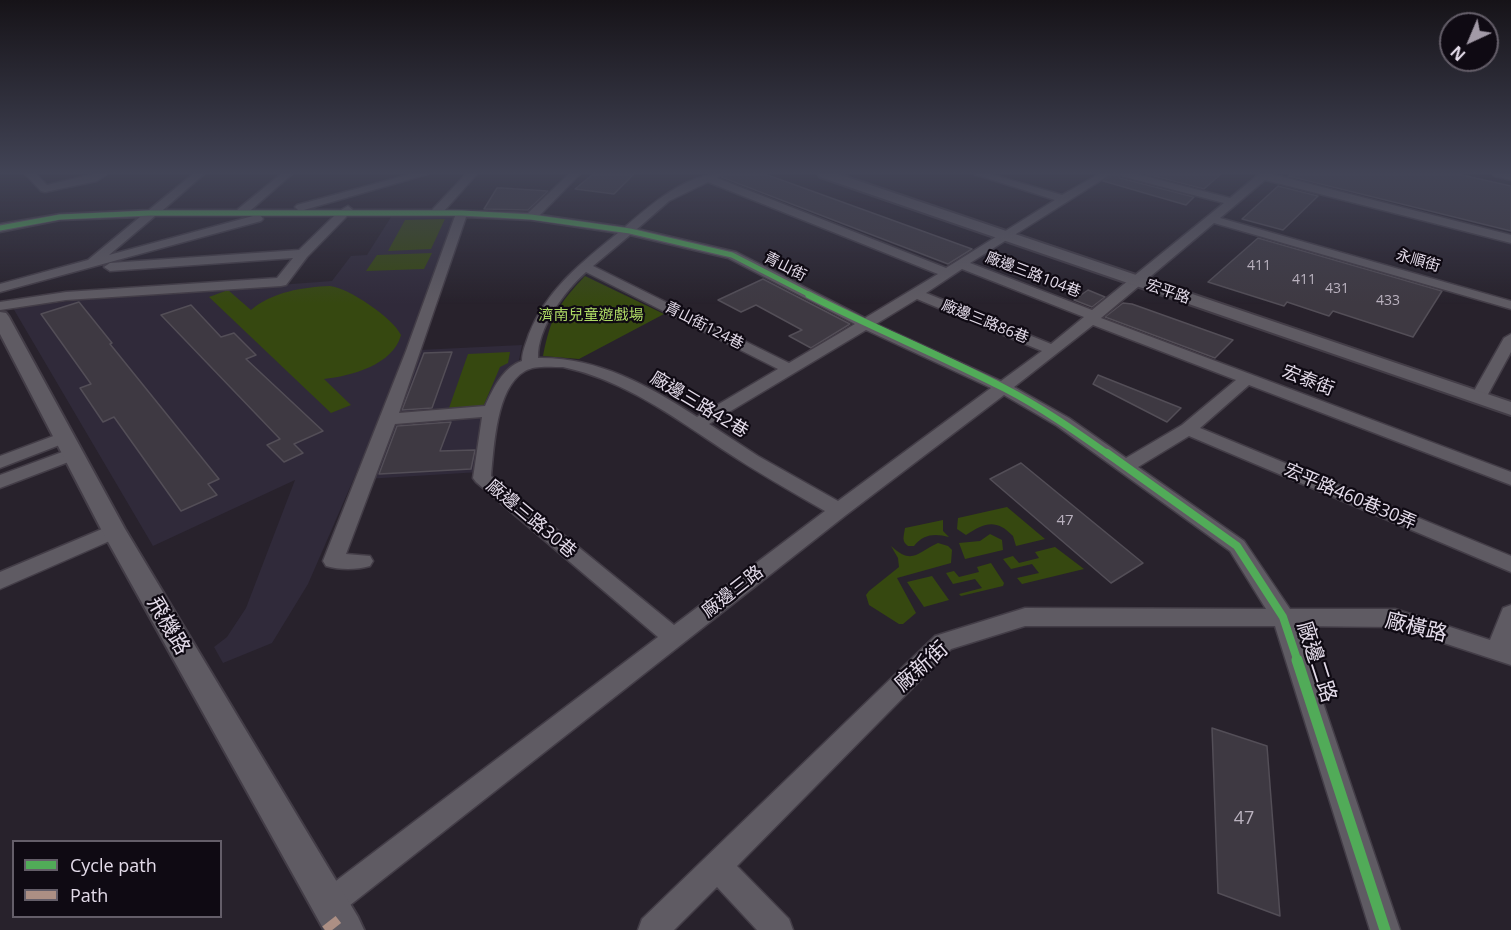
<!DOCTYPE html>
<html>
<head>
<meta charset="utf-8">
<style>
	body { margin:0 }
	#map { position:relative; width:1511px; height:930px; overflow:hidden; background:#28222c; font-family:"Open Sans",sans-serif }
	canvas { display:block }
	.legend { position:absolute; left:12px; top:840px; width:210px; height:78px; box-sizing:border-box; background:#0f0a13; border:2px solid #645e69; margin:0; padding:8px 10px; list-style:none; font-size:18px; color:#e3dbe9 }
	.legend li { display:flex; align-items:center; gap:12px; height:30px }
	.legend b { width:30px; border:2px solid #645e69 }
	.north { position:absolute; left:1439px; top:12px; width:60px; height:60px; box-sizing:border-box; background:#0f0a13; border:2px solid #645e69; border-radius:50%; rotate:224deg; font-size:16px; font-weight:700; line-height:24px; text-align:center; color:#e3dbe9 }
	.north::after { content:''; display:block; margin:auto; width:21px; height:27px; background:#a29aa7; clip-path:polygon(50% 0,100% 100%,50% 72%,0 100%) }
</style>
</head>
<body>
<div id="map">
<canvas width="1511" height="930"></canvas>
<ul class="legend">
<li><b style="height:8px;background:#51ab58"></b>Cycle path</li>
<li><b style="height:8px;background:#ac8f84"></b>Path</li>
</ul>
<div class="north">N</div>
</div>
<script>
const g = document.querySelector('canvas').getContext('2d');
g.lineJoin = 'round';
function fillPath(path, color) { g.fillStyle = color; g.fill(path, 'evenodd'); }
function strokePath(path, color, width, dash) { g.strokeStyle = color; g.lineWidth = width; g.lineCap = dash ? 'butt' : 'round'; g.setLineDash(dash || []); g.stroke(path); }
function write(font, color, halo, rows, align = 'center') {
  g.font = font + ' "Open Sans","Noto Sans TC",sans-serif'; g.lineWidth = 4.5; g.setLineDash([]); g.textBaseline = 'middle'; g.strokeStyle = halo; g.fillStyle = color; for (const [text, x, y, turn = 0] of rows) {
    g.save(); g.translate(x, y); g.rotate((+turn || 0) * Math.PI / 180); g.textAlign = isNaN(turn) ? turn : align; if (halo) g.strokeText(text, 0, 0); g.fillText(text, 0, 0); g.restore();
  }
}
const education = new Path2D(`
	M391,217H454L404,363L308,584L272,643L223,663L214,647L227,637L246,608L295,480L153,546L13,308L80,300L332,281L351,256L367,255Z
	M522,345L518,365L508,369L480,472L366,479L419,350Z`);
const green = new Path2D(`
	M445,219L431,249L388,251L405,220Z
	M432,253L424,269L366,271L377,255Z
	M585,276L664,314L579,359L543,356C551,316 558,305 585,276Z
	M330,286C349,288 393,318 401,335C393,365 351,376 324,379L351,405L331,413L209,297L228,290L251,310C272,292 303,287 330,286Z
	M510,352L508,363L500,367L483,407L449,408L468,354Z
	M1007,507L1045,539L1016,546L1013,536C996,518 984,523 966,535L957,529L958,518Z
	M943,520V531L949,537C935,533 923,534 914,546H908C901,541 904,536 905,528Z
	M990,534L1002,540L1003,550L965,559L959,543L980,541Z
	M938,543L948,546L952,550L951,563L897,578L916,613L903,624H899L869,605L866,595L869,591L899,567L898,558L891,546C913,566 917,552 938,543Z
	M1055,547L1084,569L1022,584L1017,578L1039,573L1032,564L1011,569L1003,559L1013,556L1019,563L1039,558L1035,552Z
	M991,563L1004,583L1003,586L961,596L959,594L982,588L975,579L953,584L946,573L954,571L959,577L979,572L977,567Z
	M932,576L949,600L924,607L907,582Z`);
const building = new Path2D(`
	M593,174H634L614,194L575,189Z
	M724,174H765L972,249L948,264L721,177Z
	M1113,174H1118L1120,178L1194,197L1186,205L1103,181Z
	M1146,174H1221L1204,189Z
	M1290,174H1458L1511,186V231L1288,176Z
	M1278,186L1318,196L1283,230L1242,219Z
	M497,188H502L548,191L528,210L484,209Z
	M1258,238L1442,291L1413,337L1333,311L1329,316L1287,302L1284,306L1208,282Z
	M763,279L850,324L811,348L789,336L802,330L756,305L741,312L718,300Z
	M1088,290L1105,297L1092,307L1074,300Z
	M79,302L112,343L110,344L219,479L208,484L217,495L181,511L114,417L103,422L80,388L91,384L41,314Z
	M1123,303L1132,304L1233,340L1215,358L1105,317Z
	M191,305L221,337L234,333L256,355L246,359L323,431L294,444L303,453L284,462L267,445L280,439L161,315Z
	M452,352L432,408L402,410L424,353Z
	M1098,375L1181,408L1167,422L1093,384Z
	M451,422L440,451L475,450L471,469L379,474L397,426Z
	M1021,463L1143,563L1111,583L990,479Z
	M1212,728L1267,746L1280,916L1218,893Z`);
const minor = new Path2D(`
	M25,174H36L47,185L94,174H107L97,181L45,192L41,191Z
	M193,174H204L163,210H237L281,174H292L251,210H298L295,207L297,205L411,174H428L304,210H341L348,206L353,210H432L466,174H477L445,210L528,213L569,174H580L540,215L625,227C652,204 685,174 722,174L717,178L946,268L1055,200L974,174H990L1062,195L1099,174H1111L970,263L1092,310L1224,203L1121,176L1120,174H1137L1230,198L1259,174H1271L1511,235V243L1265,180L1220,218L1511,301V309L1214,223L1101,318L1511,472V485L1249,385L1200,428L1511,556V572L1189,436L1138,467L1244,541L1290,609H1395L1490,640L1503,608L1511,605V665L1395,627L1297,626L1400,930H1370L1275,626H1025L951,649L737,866L789,919L793,930H757L717,887L674,930H638L642,919L935,636L1025,608L1266,609L1230,551L1057,426L1004,395L846,515L340,913L330,918L320,913L315,903L320,893L658,637L476,482L473,478L482,417L395,424L346,554L370,556L373,561L370,566C357,570 339,570 326,566L323,561L406,351L455,216H347L307,257L286,285L281,286L66,300L0,310V302L66,292L277,278L293,258L110,271L104,267L110,263L299,250L334,216H261L263,219L261,221L0,292V284L88,260L140,217L60,220L0,232V224L60,214L149,210ZM708,182L938,274L865,318L736,252L637,229L669,201ZM155,216H253L109,255ZM466,217L531,220L618,233C581,263 547,289 529,334C526,344 522,351 522,361C503,367 493,389 485,406L399,413ZM630,235L728,258L855,324L789,363L593,266ZM962,269L1084,317L1051,344L926,293ZM586,272L778,369L697,417C648,385 597,357 538,358C537,329 564,291 586,272ZM917,299L1042,351L1001,381L876,324ZM1093,325L1236,380L1182,425L1126,458L1069,418L1014,387ZM866,330L991,388L838,501L758,456L709,424ZM563,367C623,380 671,415 722,449C755,471 790,491 825,511L674,625L491,476C494,447 496,387 525,371C535,365 551,367 563,367Z
	M1493,174H1511V180L1494,176Z
	M1511,334V352L1486,398L1484,401H1472L1470,398L1504,338Z
	M64,432L70,433L73,437L70,441L0,468V456Z
	M73,448L79,450L82,454L79,458L0,488V475Z
	M114,524L121,526L124,531L121,536L0,589V572Z`);
const tertiary = new Path2D(`
	M818,174H838L1511,402V415L820,177Z
	M0,312L6,313L9,317L125,529L358,917L364,930H324L102,531L0,334Z`);
const quiet = new Path2D(`
	M325,930L339,919`);
const cyclewayFar3 = new Path2D(`
	M0,228L60,217L150,213H462L531,217L630,231L732,255L812,296`);
const cyclewayFar2 = new Path2D(`
	M809,295C873,328 940,355 1004,388C1041,407 1075,431 1109,455`);
const cyclewayFar1 = new Path2D(`
	M1107,453L1237,546L1283,617L1298,662`);
const cycleway = new Path2D(`
	M1297,660L1385,930`);
const farNumbernames = [
	["411",1259,266],
	["411",1304,280],
	["431",1337,289],
	["433",1388,301]
];
const farStreetnames = [
	["永順街",1418,261,16],
	["青山街",785,267,27],
	["廠邊三路104巷",1033,275,21],
	["宏平路",1168,292,19],
	["廠邊三路86巷",985,322,22],
	["青山街124巷",704,326,27]
];
const farParknames = [
	["濟南兒童遊戲場",591,316]
];
const numberNames = [
	["47",1065,521]
];
const streetNames = [
	["宏泰街",1308,381,21],
	["廠邊三路42巷",699,405,31],
	["宏平路460巷30弄",1350,497,23],
	["廠邊三路30巷",531,519,40],
	["廠邊三路",733,592,-38]
];
const nearNumbernames = [
	["47",1244,819]
];
const nearStreetnames = [
	["飛機路",168,626,60],
	["廠橫路",1416,628,14],
	["廠邊二路",1316,662,72],
	["廠新街",922,667,-42]
];
fillPath(education, '#302a3a');
fillPath(green, '#364810');
fillPath(building, '#3e3942');
strokePath(building, '#534e57', 1.5);
strokePath(minor, '#433d47', 3);
strokePath(tertiary, '#433d47', 4);
fillPath(minor, '#5f5b63');
fillPath(tertiary, '#5f5b63');
strokePath(quiet, '#ac8f84', 9, [17, 9]);
strokePath(cyclewayFar3, '#51ab58', 5);
strokePath(cyclewayFar2, '#51ab58', 7);
strokePath(cyclewayFar1, '#51ab58', 8);
strokePath(cycleway, '#51ab58', 11);
const sky = g.createLinearGradient(0, 0, 0, 304);
sky.addColorStop(0, '#161318');
sky.addColorStop(0.57, '#424456');
sky.addColorStop(1, '#42445600');
g.fillStyle = sky;
g.fillRect(0, 0, 1511, 304);
write('14px', '#bab2bf', null, farNumbernames);
write('15px', '#e3dbe9', '#0f0a13', farStreetnames);
write('15px', '#aeda64', '#0f0a13', farParknames);
write('15px', '#bab2bf', null, numberNames);
write('18px', '#e3dbe9', '#0f0a13', streetNames);
write('18px', '#bab2bf', null, nearNumbernames);
write('21px', '#e3dbe9', '#0f0a13', nearStreetnames);
</script>
</body>
</html>
